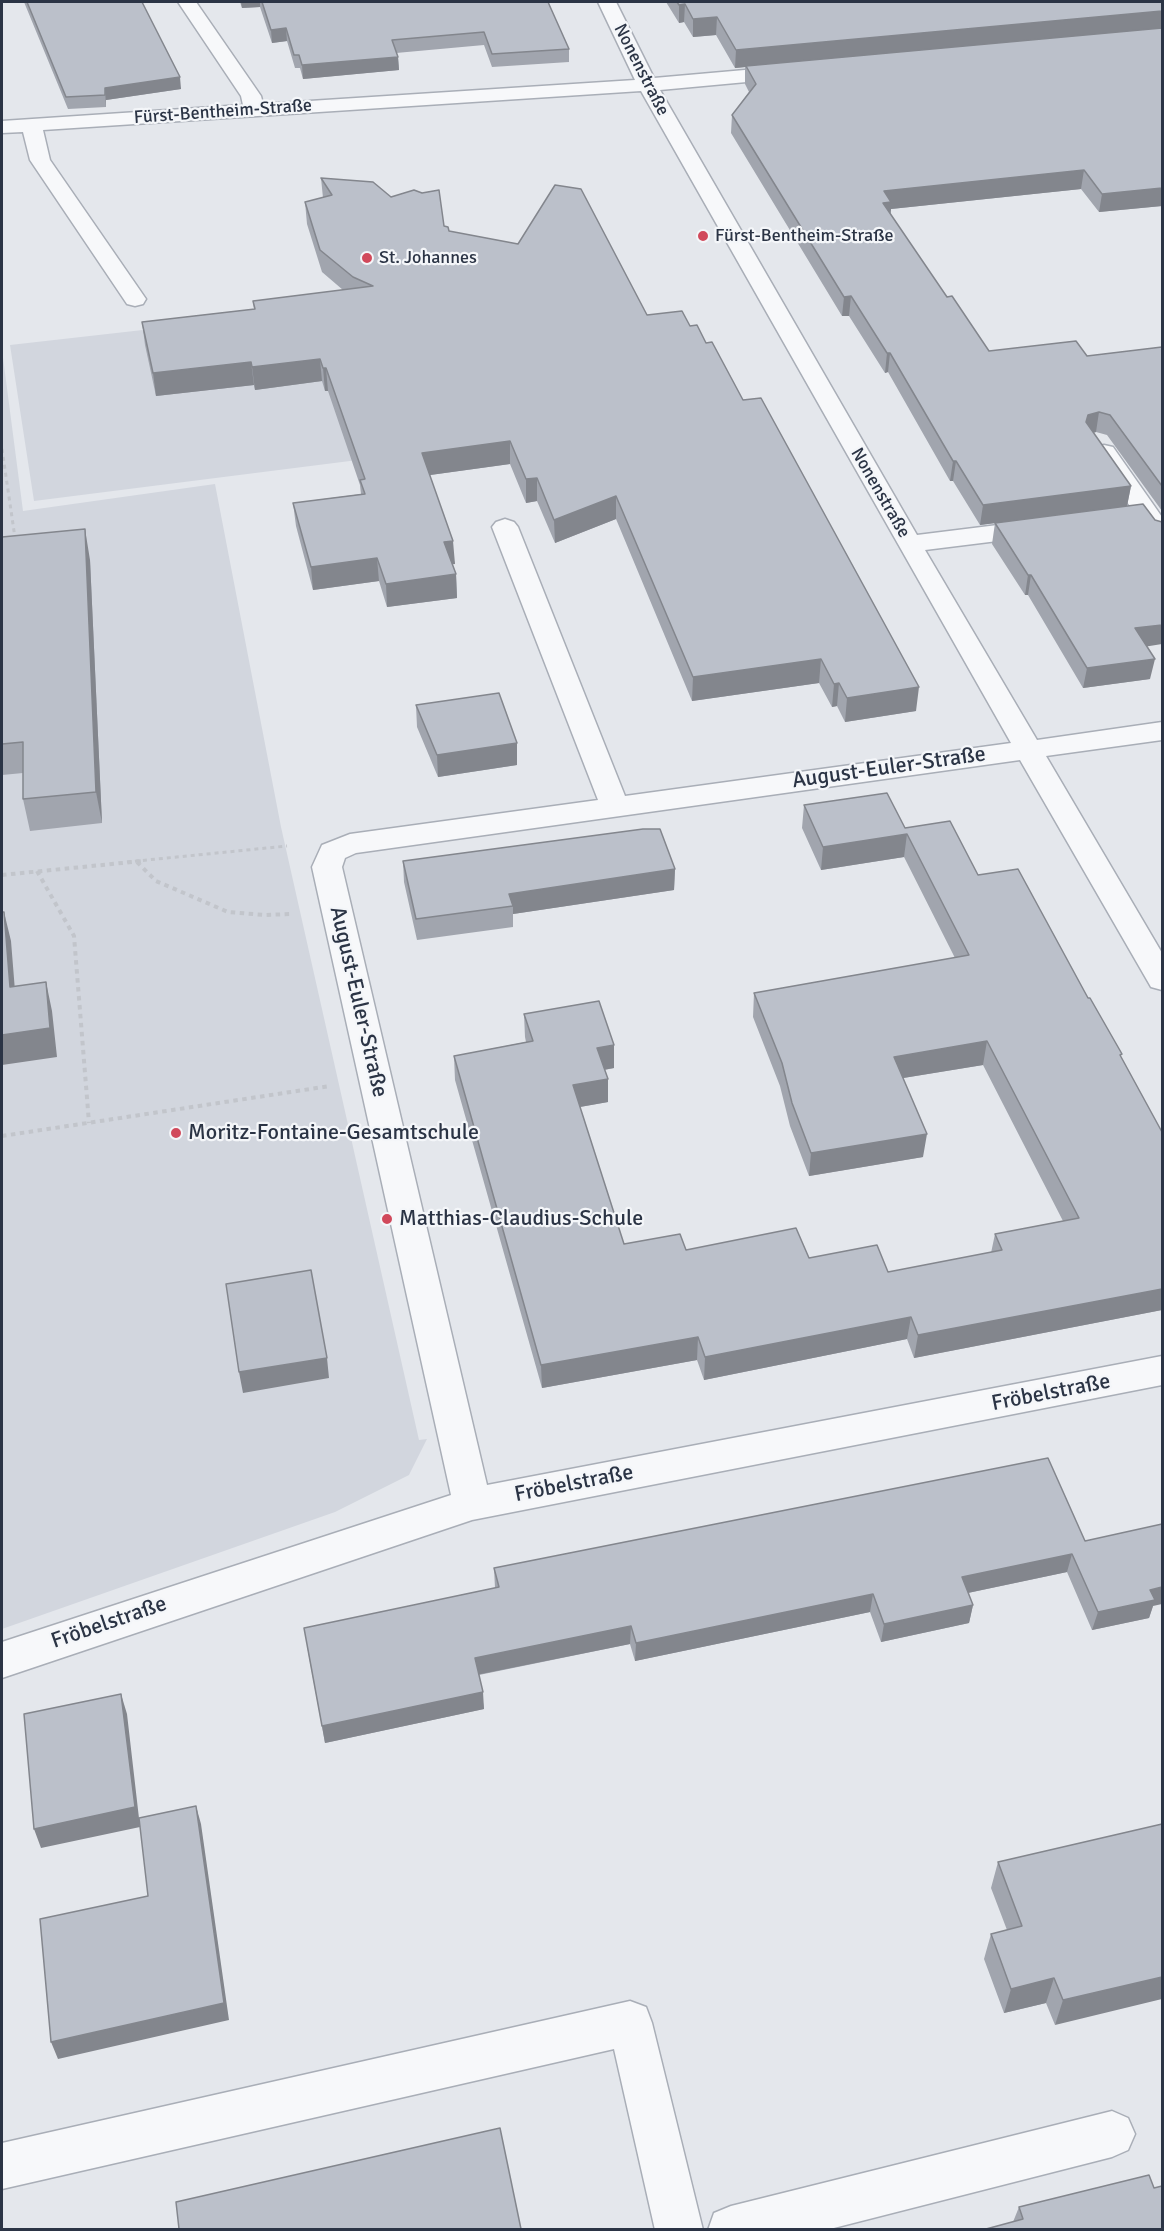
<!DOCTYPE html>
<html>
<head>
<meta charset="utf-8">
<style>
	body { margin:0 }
	#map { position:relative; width:1164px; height:2231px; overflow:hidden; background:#e4e7ec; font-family:Signika,sans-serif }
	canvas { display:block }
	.frame { position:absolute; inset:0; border:3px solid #2b3445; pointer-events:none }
</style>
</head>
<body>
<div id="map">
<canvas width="1164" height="2231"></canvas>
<div class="frame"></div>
</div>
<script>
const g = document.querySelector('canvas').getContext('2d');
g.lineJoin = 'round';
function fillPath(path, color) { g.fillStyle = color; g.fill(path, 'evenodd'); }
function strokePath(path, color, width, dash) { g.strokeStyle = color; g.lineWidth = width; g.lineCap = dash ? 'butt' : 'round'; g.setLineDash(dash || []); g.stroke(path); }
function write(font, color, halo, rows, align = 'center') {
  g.font = font + ' Signika,sans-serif'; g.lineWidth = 4.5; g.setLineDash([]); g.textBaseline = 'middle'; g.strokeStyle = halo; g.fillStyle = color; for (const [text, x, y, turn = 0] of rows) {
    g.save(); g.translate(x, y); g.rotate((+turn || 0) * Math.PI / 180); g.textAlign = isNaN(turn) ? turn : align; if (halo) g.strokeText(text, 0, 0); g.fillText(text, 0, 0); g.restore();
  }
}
const built = new Path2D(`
	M426,298L500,442L34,501L10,345Z
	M2,350L23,511L215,484L281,827L419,1440L427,1439L409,1475L335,1512L2,1629Z`);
const pathFar1 = new Path2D(`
	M2,449L15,538
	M127,862L287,846`);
const path = new Path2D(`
	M137,862L156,881L228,912L264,915L292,914
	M37,871L74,936L89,1123
	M2,875L142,861
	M2,1136L330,1086`);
const minor = new Path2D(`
	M178,2H196L261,96L263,104L635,80L598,2H616L654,78L790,66L797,68L800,72L797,76L790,78L660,90L917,535L1038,520L1047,523L1051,528L1047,533L1038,536L925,550L1037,740L1162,722V740L1046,756L1162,953V990L1151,987L1020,760L356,853L345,858L342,867L487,1485L1162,1356V1385L472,1520L2,1678V1642L451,1495L312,867L322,845L350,834L598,800L492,527L496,522L505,519L514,522L518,527L625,796L1011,743L641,91L43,130L50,160L146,299L143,304L135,306L127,304L30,160L23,132L2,133V121L243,105L241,96Z
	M1104,445L1113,447L1162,517V542L1153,539L1092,452L1095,447Z
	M630,2001L646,2007L652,2023L703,2230H655L614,2049L2,2189V2143Z
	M1112,2111L1128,2118L1135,2134L1128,2150L1112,2157L826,2230H708L714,2213L731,2206Z`);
const wall = new Path2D(`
	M24,2H142L181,89L106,100V107L68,109Z
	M240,2H548L569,49V62L492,67L484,45L396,53L398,57L399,70L303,79L300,68H295L287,41L272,43L260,7L242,8Z
	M666,2H1162V206L1099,212L1081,189L891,209L890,214L947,297L989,351L1087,356L1162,347V511L1107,435L1096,432L1093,433L1131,486L1127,506L980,525L953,481H950L888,372L885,373L849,316H842L731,133L732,115L749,92L745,84V67L735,68L716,35L693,37L684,22L679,23Z
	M321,178L391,197L444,226L449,231L647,315L690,326L706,343L743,400L916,711L845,722L837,706L832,707L819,683L692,701L616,519L555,543L537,501L526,503L510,464L430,475L455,564H452L456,574L457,598L387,607L379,581L313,590L296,526L293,503L361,494L360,485L328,391H325L322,381L255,390L254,385L156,396L145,345L142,322L254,309L253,301L343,290L322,272L307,224L305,202L323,198Z
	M1155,520L1147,646L1150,679L1083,688L1028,595H1025L992,544L995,523Z
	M2,537L90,560L102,823L30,831L23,799V773L2,775Z
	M416,705L517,765L438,777L417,727Z
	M804,805L905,828L978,875L1088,998L1121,1057L1162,1310L914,1358L907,1339L704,1380L697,1360L542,1388L455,1080L454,1056L526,1042L525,1037L524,1014L614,1068L604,1070L608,1102L580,1107L624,1244L686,1250L809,1258L888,1272L991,1253L995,1234L1063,1221L983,1065L903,1078L923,1157L809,1176L790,1126L780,1086L753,1017L754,993L955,958L904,857L821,870L802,828Z
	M403,861L675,869L674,890L513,914V927L417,940L404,882Z
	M1085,1541L1153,1606L1149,1618L1092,1630L1067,1572L968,1593L973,1605L969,1623L881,1642L870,1612L635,1661L630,1644L479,1675L484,1709L325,1743L307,1646L495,1588L494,1568Z
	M1162,1824L1055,2025L1046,2003L1004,2013L984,1959L991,1934L1007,1930L991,1888L998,1862Z
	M1154,2188L1013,2222L1019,2207Z`);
const shadedWall = new Path2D(`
	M241,2H260V7L242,8Z
	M685,4L684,22L679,23V5Z
	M1162,11V29L735,68L736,50Z
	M717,17L716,35L693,37V19Z
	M286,28L287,41L272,43L271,30Z
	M398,57L399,70L303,79L302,65Z
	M180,77L181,89L106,100V107L105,88Z
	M1084,170L1081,189L891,209L890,221L881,222L884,191Z
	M1162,188V206L1099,212L1102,194Z
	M851,296L849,316H842L844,297Z
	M887,353H890L888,372L885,373Z
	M320,359L322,381L255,390L252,367Z
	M251,362L254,385L156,396L153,373Z
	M323,368H326L328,391H325Z
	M1099,412L1096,432L1085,435L1086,422L1088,415Z
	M510,441V464L423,476L422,453Z
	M953,461H956L953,481H950Z
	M537,478V501L526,503V479Z
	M1131,486L1127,506L980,525L983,505Z
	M616,496V519L555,543L554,520Z
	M85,529L90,560L102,823L96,792Z
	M453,541L455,564L445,565L444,542Z
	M377,558L379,581L313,590L311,567Z
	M456,574L457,598L387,607L386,584Z
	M1028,575H1031L1028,595H1025Z
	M1162,625V644L1131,649L1135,628Z
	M821,659L819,683L692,701L693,677Z
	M1155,659L1150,679L1083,688L1087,668Z
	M839,683L837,706L832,707L834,684Z
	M919,687L916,711L845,722L847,698Z
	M517,743V765L438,777L437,755Z
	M907,834L904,857L821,870L823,847Z
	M675,869L674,890L513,914V906L509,894Z
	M4,912L11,941L17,1016L10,987Z
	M46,982L52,1011L57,1057L2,1065V1035Z
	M987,1041L983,1065L891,1080L894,1057Z
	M614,1045V1068L597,1071V1048Z
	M608,1079V1102L574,1108L573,1085Z
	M927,1134L923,1157L809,1176L811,1153Z
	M1162,1289V1310L914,1358L918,1335Z
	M911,1317L907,1339L704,1380L705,1357Z
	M698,1337L697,1360L542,1388L541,1365Z
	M327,1358L329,1378L243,1393L239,1372Z
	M1072,1554L1067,1572L958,1595L962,1577Z
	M1162,1587V1604L1153,1606L1149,1618L1092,1630L1098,1612L1150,1590Z
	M873,1594L870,1612L635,1661L636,1643Z
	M973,1605L969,1623L881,1642L884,1624Z
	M631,1626L630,1644L476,1675L475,1658Z
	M483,1692L484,1709L325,1743L322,1726Z
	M121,1694L127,1714L140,1827L41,1848L34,1829Z
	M196,1806L201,1824L229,2020L58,2059L51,2042L224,2003Z
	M1162,1977V1999L1055,2025L1063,2000Z
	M1054,1978L1046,2003L1004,2013L1011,1989Z`);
const building = new Path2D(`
	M27,2H142L180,77L105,88V95L66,97Z
	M262,2H548L569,49L492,54L484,32L392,40L398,57L302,65L299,55H294L286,28L271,30Z
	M677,2H1162V11L736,50L717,17L693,19L685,4L679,5Z
	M1162,28V188L1102,194L1084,170L884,191L891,202L883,203L947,297L952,296L989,351L1076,341L1087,356L1162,347V486L1110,415L1099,412L1088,415L1086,422L1131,486L983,505L956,461H953L890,353H887L851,296L844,297L732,115L756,84L746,66Z
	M321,178L373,182L391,197L414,190L422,193L439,190L444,226L448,227L449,231L518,244L555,185L581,189L647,315L682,311L690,326L697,325L706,343L712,342L743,400L761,398L919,687L847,698L839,683L834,684L821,659L693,677L616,496L554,520L537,478L526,479L510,441L422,453L453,541L444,542L456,574L386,584L377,558L311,567L293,503L365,494L360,480L365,479L326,368H323L320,359L252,367L251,362L153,373L142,322L255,309L253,301L373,286L353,277L320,250L305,202L332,195Z
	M1143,504L1155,520L1162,522V625L1135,628L1155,659L1087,668L1031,575H1028L995,523Z
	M85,529L96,792L23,799V742L2,744V537Z
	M499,693L517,743L437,755L416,705Z
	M887,793L905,828L950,821L978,875L1018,869L1088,998H1090L1122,1054L1120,1055L1162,1132V1289L918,1335L911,1317L705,1357L698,1337L541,1365L454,1056L533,1041L524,1014L599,1001L614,1045L597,1048L608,1079L573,1085L624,1244L680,1234L686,1250L796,1228L809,1258L877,1245L888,1272L1002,1250L995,1234L1079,1218L987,1041L894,1057L927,1134L811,1153L792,1103L782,1063L754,993L969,955L907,834L823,847L804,805Z
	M643,829H660L675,869L509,894L513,906L416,919L403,861Z
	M2,912H4L10,987L46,982L50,1028L2,1035Z
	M311,1270L327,1358L239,1372L226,1284Z
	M1048,1458L1085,1541L1162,1524V1587L1150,1590L1155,1600L1098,1612L1072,1554L962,1577L973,1605L884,1624L873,1594L636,1643L631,1626L475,1658L483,1692L322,1726L304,1628L499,1587L494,1568Z
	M121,1694L135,1807L34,1829L24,1714Z
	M196,1806L224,2003L51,2042L40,1919L148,1896L139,1818Z
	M1162,1824V1977L1063,2000L1054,1978L1011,1989L991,1934L1022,1926L998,1862Z
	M500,2128L521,2229H179L176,2202Z
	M1149,2175L1154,2188L1162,2186V2229H986L1023,2219L1019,2207Z`);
const markers = [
	[703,236,6,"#d1495b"],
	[367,258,6,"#d1495b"],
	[176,1133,6,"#d1495b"],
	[387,1219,6,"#d1495b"]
];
const farStreetnames = [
	["Nonenstraße",641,70,63],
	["Fürst-Bentheim-Straße",223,112,-4],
	["Nonenstraße",880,493,60]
];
const farPoinames = [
	["Fürst-Bentheim-Straße",715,236],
	["St. Johannes",379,258]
];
const streetNames = [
	["August-Euler-Straße",889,768,-8],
	["August-Euler-Straße",358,1002,77],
	["Fröbelstraße",1051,1393,-11],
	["Fröbelstraße",574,1484,-11],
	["Fröbelstraße",109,1623,-19]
];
const poiNames = [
	["Moritz-Fontaine-Gesamtschule",188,1133],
	["Matthias-Claudius-Schule",399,1219]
];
fillPath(built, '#d2d6de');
strokePath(minor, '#a9aeb7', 3);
strokePath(pathFar1, '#c2c5cb', 3, [4, 4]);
strokePath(path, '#c2c5cb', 4, [4.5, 4.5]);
fillPath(minor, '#f7f8fa');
fillPath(wall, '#a1a5ae');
fillPath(shadedWall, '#83868d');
fillPath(building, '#bbc0ca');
strokePath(building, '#83868d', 1.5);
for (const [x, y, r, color] of markers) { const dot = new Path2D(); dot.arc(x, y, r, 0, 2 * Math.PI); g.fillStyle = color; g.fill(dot); strokePath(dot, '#f4f6f9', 2); }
write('18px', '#2b3445', '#f4f6f9', farStreetnames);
write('18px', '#2b3445', '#f4f6f9', farPoinames, 'left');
write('22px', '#2b3445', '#f4f6f9', streetNames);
write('22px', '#2b3445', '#f4f6f9', poiNames, 'left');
</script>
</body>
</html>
